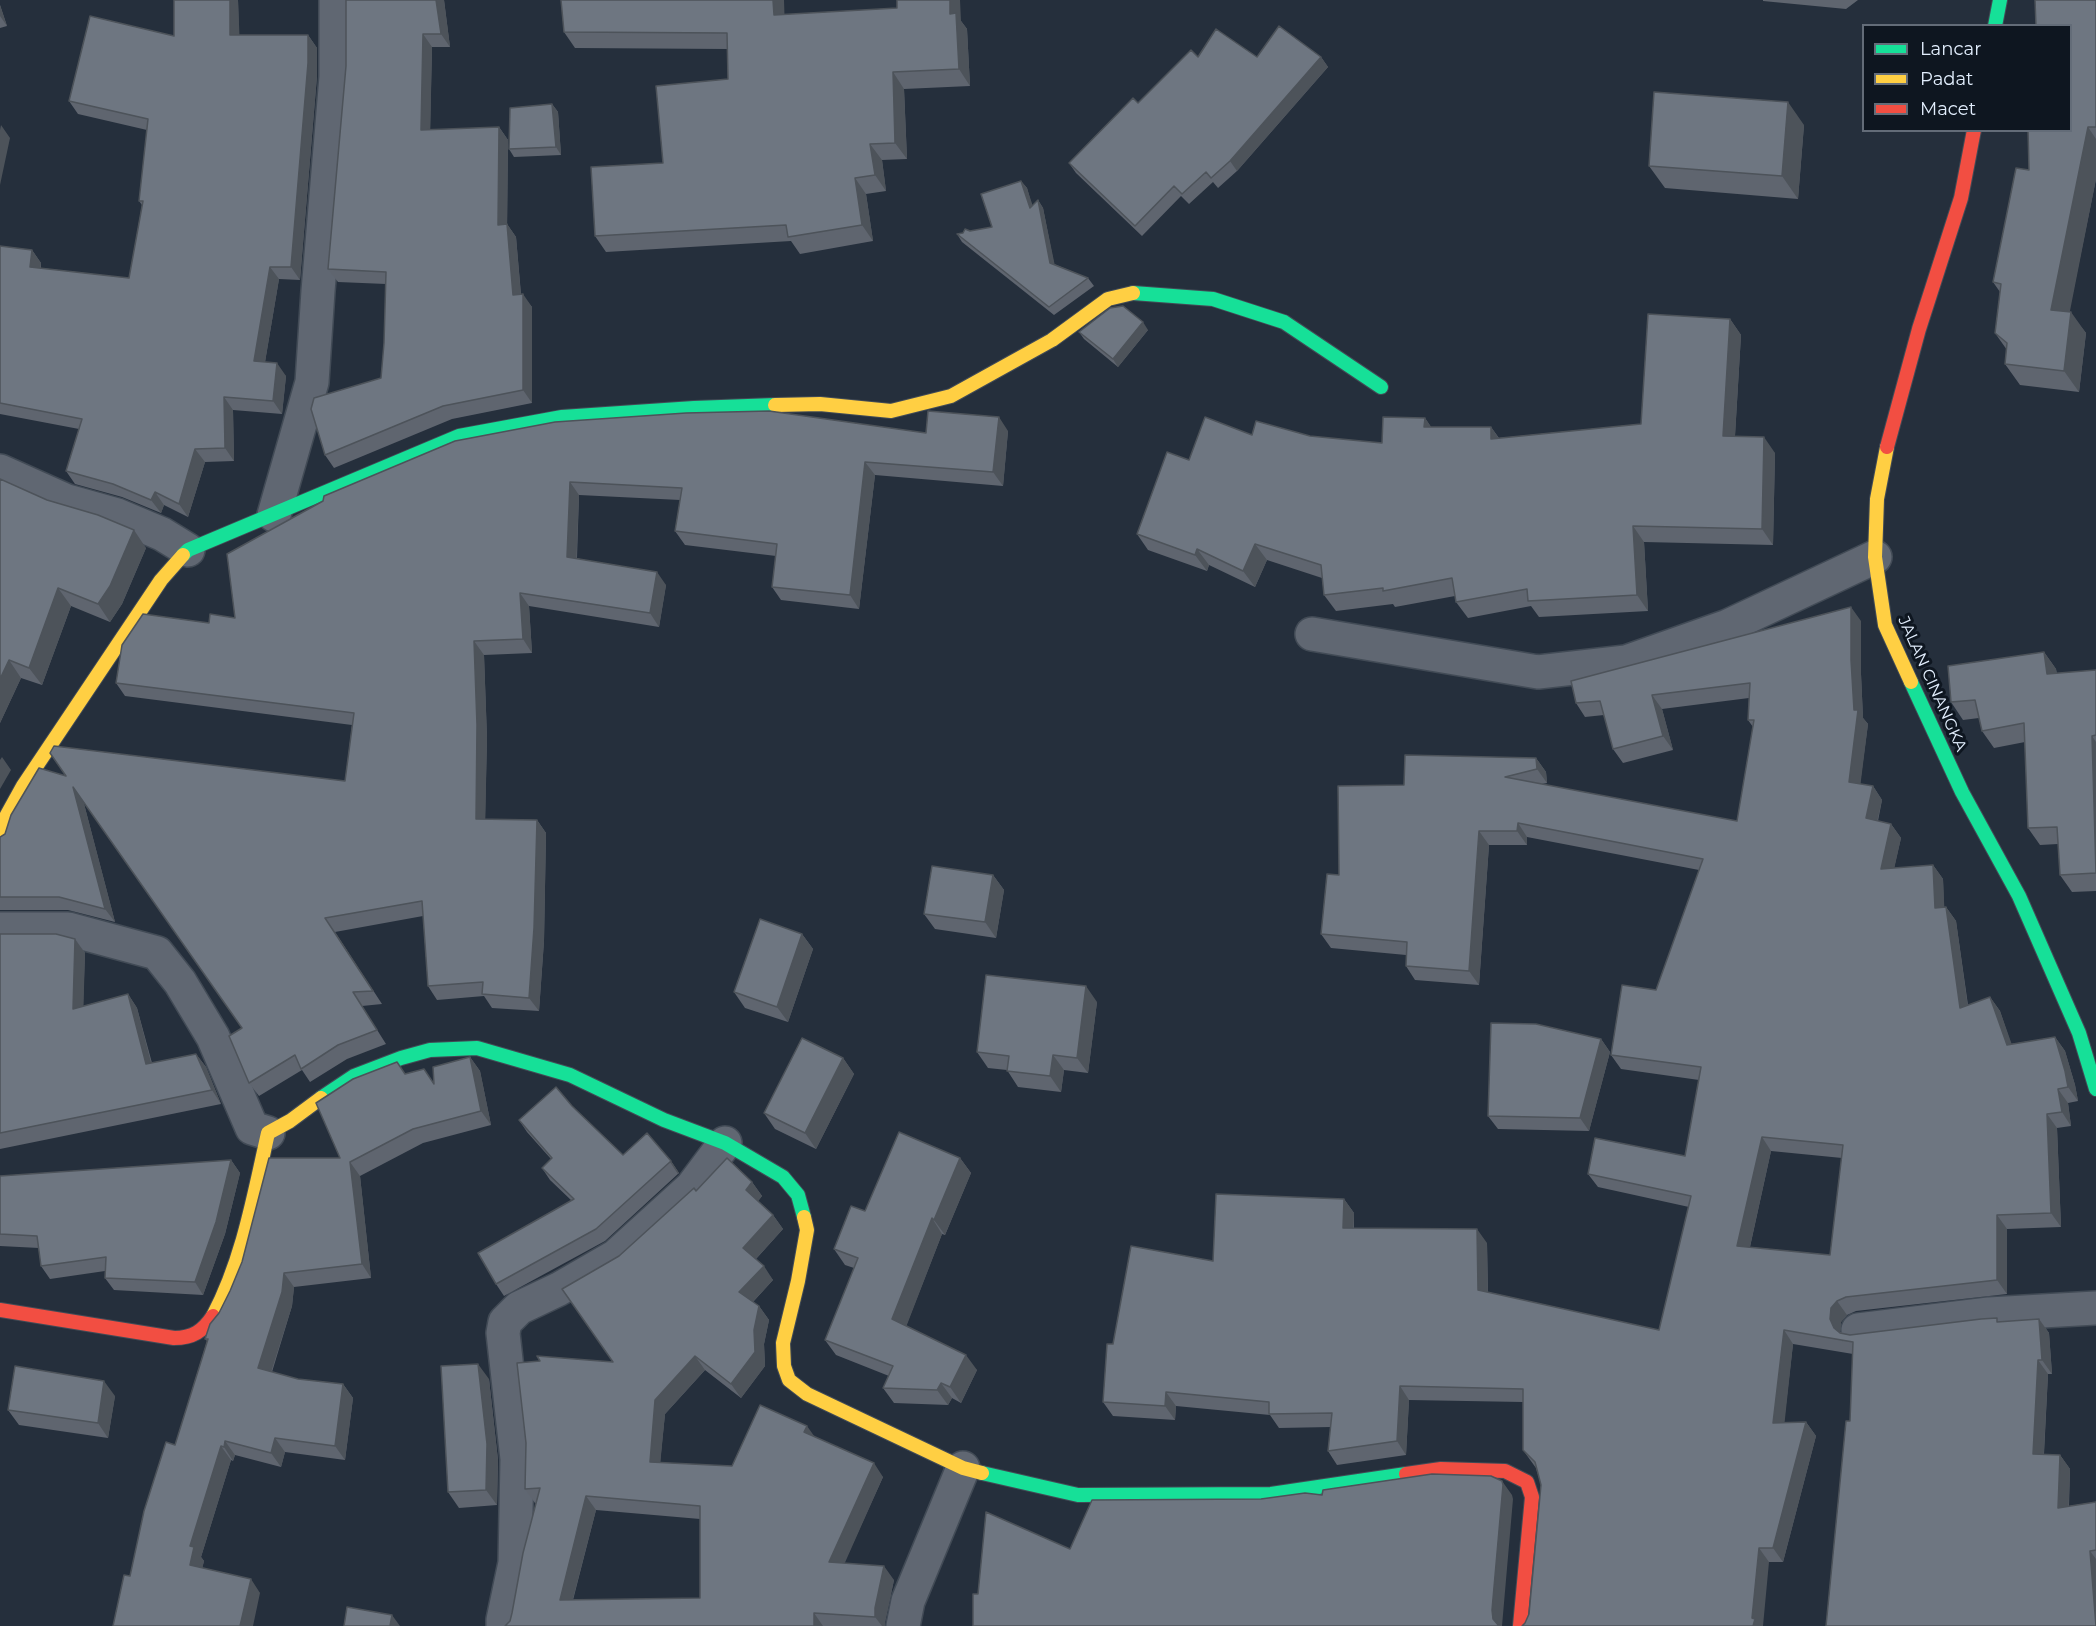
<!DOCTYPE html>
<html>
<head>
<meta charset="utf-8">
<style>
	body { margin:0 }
	#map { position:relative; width:2096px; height:1626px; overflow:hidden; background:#252f3c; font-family:Montserrat,sans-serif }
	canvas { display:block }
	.legend { position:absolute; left:1862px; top:24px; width:210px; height:108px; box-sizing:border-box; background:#0e1620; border:2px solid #636c78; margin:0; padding:8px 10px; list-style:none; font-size:18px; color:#e2eefd }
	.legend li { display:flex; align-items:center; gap:12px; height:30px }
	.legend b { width:30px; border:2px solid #636c78 }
</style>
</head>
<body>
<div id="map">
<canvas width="2096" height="1626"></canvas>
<ul class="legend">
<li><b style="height:8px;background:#16e098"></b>Lancar</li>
<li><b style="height:8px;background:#ffcf43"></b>Padat</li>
<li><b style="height:8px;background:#f24e42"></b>Macet</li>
</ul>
</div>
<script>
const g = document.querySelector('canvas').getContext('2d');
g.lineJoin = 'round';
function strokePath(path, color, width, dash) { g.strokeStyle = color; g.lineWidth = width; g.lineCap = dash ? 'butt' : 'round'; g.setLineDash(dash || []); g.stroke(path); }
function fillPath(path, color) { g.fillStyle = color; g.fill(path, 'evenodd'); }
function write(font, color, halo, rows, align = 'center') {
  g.font = font + ' Montserrat,sans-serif'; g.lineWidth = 6; g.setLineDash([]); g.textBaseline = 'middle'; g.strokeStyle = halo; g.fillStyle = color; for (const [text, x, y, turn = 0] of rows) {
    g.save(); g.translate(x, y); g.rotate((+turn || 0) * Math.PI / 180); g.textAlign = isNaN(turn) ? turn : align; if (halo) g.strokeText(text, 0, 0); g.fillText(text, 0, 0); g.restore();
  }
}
const street = new Path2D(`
	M0,471L67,501L117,515L162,534L188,550
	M274,515L312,382L318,291L336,77V0
	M1312,634L1538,672L1626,662L1728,626L1875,557
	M0,929H68L157,953L180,982L213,1037L252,1128L268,1133
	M1858,1330L1989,1314L2096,1308
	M503,1626V1620L515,1563L517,1459L503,1333L505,1322L519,1308L559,1289L616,1256L692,1187L725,1143
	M903,1626L908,1601L963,1468`);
const fast = new Path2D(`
	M1995,26L2000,0
	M1133,293L1213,299L1284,322L1381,387
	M183,555L188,550L459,436L562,417L694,408L775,405
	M1911,682L1962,792L2019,896L2079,1033L2096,1089
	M321,1098L354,1076L401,1058L430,1050L477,1048L570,1075L664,1120L725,1143L783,1177L798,1195L804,1217
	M982,1473L1078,1495L1271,1494L1406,1474`);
const slow = new Path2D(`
	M775,405L820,404L891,411L951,396L1052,340L1108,299L1133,293
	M1887,447L1877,499L1875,557L1885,625L1911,682
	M0,835L3,822L23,786L161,580L183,555
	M804,1217L807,1230L798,1281L783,1343L784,1366L789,1380L807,1394L963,1468L982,1473
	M213,1316C243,1259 254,1195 268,1133L290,1121L321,1098`);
const jam = new Path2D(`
	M1887,447L1919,329L1961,198L1974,130
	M0,1310L174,1338C193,1338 203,1331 213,1316
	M1406,1474L1441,1469L1505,1471L1527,1482L1532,1497L1520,1626`);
const wall = new Path2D(`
	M238,0L239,35H308L317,48V76L300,280L279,279L265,362L286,376L282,414L233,410L234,461L205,462L188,517L164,505L161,513L122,497L75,484L66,471L79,429L0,414V246L32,250L41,263V268L129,278L142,205L139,201L147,130L78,114L69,101L174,36Z
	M444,0L450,47H432L430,130L499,127L508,140L507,224L516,237L521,294L532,307V403L452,419L334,468L325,455L381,378L384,343L386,284L338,282L328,269L346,66Z
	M561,0H784V15L961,21L967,29L970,86L904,89L907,159L882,160L886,191L866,194L873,241L800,254L791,241L606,252L595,236L663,163L728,79L727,49L575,48L564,32Z
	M1763,0H1858L1846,9L1763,1Z
	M2096,0V179L2069,312L2086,333L2079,392L2020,385L2005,364L2007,350L1995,333L2000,292L1993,282L2029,170Z
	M0,5L7,26L0,28Z
	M1198,57H1321L1328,67L1237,171L1218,188L1213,182L1189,204L1181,196L1142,236L1076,173L1069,163Z
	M552,104L558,112L561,155L514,157L509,149Z
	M1804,125L1798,199L1665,188L1649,166Z
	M1021,181L1027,188L1032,206L1038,200L1043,208L1054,264L1088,278L1094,286L1054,315L962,242L957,234L992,227Z
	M1730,319L1741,335L1735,436L1775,453L1773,545L1644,542L1648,611L1539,617L1531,606L1468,618L1456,602L1455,596L1395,607L1393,604L1336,611L1324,595L1322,578L1267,560L1255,587L1209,565L1207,571L1148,550L1137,534L1189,460L1310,436L1382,443L1425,418L1431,427H1491L1499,438L1641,424Z
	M1148,330L1118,367L1084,339L1079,332Z
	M1008,431L1003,486L875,475L859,609L781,600L772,587L776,556L685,545L675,531L680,500L579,495L577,558L666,585L659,627L529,606L532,653L484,655L487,738L485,819L537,820L546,833L544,941L539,1011L492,1008L484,996L437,1000L428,986L423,916L335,932L382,1004L362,1006L386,1044L347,1059L310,1082L302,1070L259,1096L249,1083L242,1028L83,800L115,922L68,910H0V837L5,834L66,776L345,781L352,725L125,696L116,683L209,623L235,618L323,501L926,433Z
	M0,479L146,548L122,604L110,622L71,606L42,685L21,678L0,723Z
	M1861,621V674L1863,718L1868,724L1860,784L1873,786L1882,800L1878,821L1891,824L1901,838L1894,868L1933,865L1943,879L1944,907H1946L1956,921L1968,1005L1990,997L2000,1011L2011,1044L2055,1037L2065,1051L2075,1085L2078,1101L2068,1103L2071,1126L2057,1128L2061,1227L2007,1229V1294L1856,1311L1847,1315L1841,1322L1840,1332L1850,1335L2039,1319L2049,1333L2052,1374H2048L2044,1454L2060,1455L2070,1469L2069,1506L2096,1502V1626L1850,1421L1853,1354L1793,1344L1784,1422H1806L1816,1436L1783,1562H1769L1525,1623L1529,1614L1541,1485L1536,1468L1523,1450V1402L1409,1400L1406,1455L1337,1465L1328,1451L1331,1427L1279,1428L1270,1415L1176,1406L1175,1420L1113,1416L1103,1402L1113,1344L1213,1261L1344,1199L1354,1213V1228L1487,1243L1488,1292L1659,1330L1689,1207L1598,1187L1588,1174L1685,1156L1699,1080L1621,1069L1611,1055L1656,990L1699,870L1527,837V845H1489L1479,985L1415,980L1406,966V955L1331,948L1321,934L1339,875L1404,785L1536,758L1546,772L1547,783L1542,784L1737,821L1753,727L1748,720L1749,698L1662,709L1673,750L1623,763L1613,749L1604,715L1585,717L1576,703ZM1771,1151L1842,1158L1830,1255L1750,1247Z
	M2044,652L2056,669L2057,674L2096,670V891L2072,892L2060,875L2058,844L2040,845L2028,828L2025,742L1994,748L1982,731L1979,718L1963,720L1951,702Z
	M993,875L1004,890L996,938L935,929L924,914Z
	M0,934L75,939L85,953L83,1006L128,994L137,1008L152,1063L196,1054L206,1067L221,1104L0,1149Z
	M802,934L813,949L788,1022L745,1008L734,992Z
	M1097,1002L1088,1073L1064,1070L1061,1092L1018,1087L1007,1070L988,1068L977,1052Z
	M1601,1039L1610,1052L1589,1131L1498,1129L1488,1116Z
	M470,1057L480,1071L491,1125L423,1143L360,1176L371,1278L294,1287L292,1306L272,1372L298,1379L343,1384L353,1398L345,1460L285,1452L281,1467L235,1455L233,1461L231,1460L201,1557L204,1561L202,1568L260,1593L130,1576L175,1445L207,1341L205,1339L340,1158L397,1062L405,1074L434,1083Z
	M843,1058L854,1074L816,1149L775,1129L764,1113Z
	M572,1106L623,1155L671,1161L679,1173L605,1241L504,1296L496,1284L572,1201L550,1180L542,1168L551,1159L527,1132L519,1120Z
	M960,1158L971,1173L945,1235L942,1234L906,1326L977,1370L961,1403L952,1398L948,1405L894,1403L883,1388L889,1376L836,1355L825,1340L854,1268L845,1265L834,1249L865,1211Z
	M231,1160L240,1173L225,1234L203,1295L114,1290L105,1278V1271L50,1279L41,1266L39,1248L0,1246V1176Z
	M752,1182L762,1196L758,1201L773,1215L783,1229L756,1259L773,1280L753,1302L759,1306L769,1320L764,1344L765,1366L741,1398L705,1370L665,1414L660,1463L732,1466L814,1437L883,1477L844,1563L894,1580L885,1622V1626H505L510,1621L536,1503H535L525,1489L613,1362L619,1256L696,1191ZM596,1510L700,1519V1598L573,1600Z
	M489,1379L498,1460L497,1505L459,1508L448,1492Z
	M115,1396L108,1438L19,1425L8,1410Z`);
const shadedWall = new Path2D(`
	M230,0H238L240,48L230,35Z
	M436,0H444L450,47L441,34Z
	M773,0H784L785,31L774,15Z
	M950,0H960L961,21L967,29L970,86L959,69L950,14Z
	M0,5L7,26L0,16Z
	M423,34L432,47L430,143L421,130Z
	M308,35L317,48V76L300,280L291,267Z
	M1321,57L1328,67L1237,171L1230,161Z
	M893,72L904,89L907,159L895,143Z
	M1788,102L1804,125L1798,199L1782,176Z
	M552,104L558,112L561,155L556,147Z
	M1,125L10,138L0,185V130Z
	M499,127L508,140L507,238L498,225Z
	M2088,127L2096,139V179L2066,331L2051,310Z
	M870,144L882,160L886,191L875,175Z
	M855,178L866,194L873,241L862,225Z
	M1021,181L1027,188L1036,216L1030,208Z
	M1038,200L1043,208L1056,271L1050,263Z
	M507,224L516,237L522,308L513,295Z
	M32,250L41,263L39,280L30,267Z
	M270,267L279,279L263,374L254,361Z
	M523,294L532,307V403L523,390Z
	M2071,312L2086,333L2079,392L2064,371Z
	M1730,319L1741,335L1734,452L1723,436Z
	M1143,322L1148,330L1118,367L1113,359Z
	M277,363L286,376L282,414L273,401Z
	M224,397L233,410L234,461L225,448Z
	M999,417L1008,431L1003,486L993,472Z
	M1425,418L1436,434L1424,427Z
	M1491,427L1502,443L1491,439Z
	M1764,437L1775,453L1773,545L1762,529Z
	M195,449L205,462L188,517L179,504Z
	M865,462L875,475L859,609L850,595Z
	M570,482L579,495L576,570L567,557Z
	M155,492L164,505L161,513L151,500Z
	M1633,526L1644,542L1648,611L1637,595Z
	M134,530L146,548L122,604L110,622L98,604Z
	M1255,544L1267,560L1255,587L1243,571Z
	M1197,549L1209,565L1207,571L1195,555Z
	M657,572L666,585L659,627L650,613Z
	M58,588L71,606L42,685L29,668Z
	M520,593L529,606L532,653L523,639Z
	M1851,607L1861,621V674L1863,718L1868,724L1859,796L1849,782L1854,710L1851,660Z
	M474,641L484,655L487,738L485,832L476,819Z
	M2044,652L2056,669L2059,692L2047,674Z
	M9,660L21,678L0,723V679Z
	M1652,695L1662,709L1673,750L1663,736Z
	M2092,736L2096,742V873Z
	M2,757L11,770L0,789V760Z
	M1536,758L1546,772L1547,783L1537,769Z
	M1873,786L1882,800L1875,831L1866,818Z
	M73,787L83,800L115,922L105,909Z
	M537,820L546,833L544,941L539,1011L529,998Z
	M1518,823L1527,837V845L1517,831Z
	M1891,824L1901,838L1891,883L1881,869Z
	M1479,831L1489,845L1479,985L1469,971Z
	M1933,865L1943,879L1945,922L1935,908Z
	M993,875L1004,890L996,938L985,922Z
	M1946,907L1956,921L1970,1022L1960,1008Z
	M802,934L813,949L788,1022L777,1007Z
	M75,939L85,953L83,1023L73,1009Z
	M1086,986L1097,1002L1088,1073L1077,1058Z
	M128,994L137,1008L155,1078L146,1064Z
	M1990,997L2000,1011L2017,1059L2007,1045Z
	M2055,1037L2065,1051L2075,1085L2078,1101L2068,1087Z
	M1601,1039L1610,1052L1589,1131L1580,1118Z
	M196,1054L206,1067L221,1104L212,1090Z
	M1053,1055L1064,1070L1061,1092L1050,1076Z
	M470,1057L480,1071L491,1125L481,1111Z
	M843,1058L854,1074L816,1149L805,1133Z
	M2058,1089L2068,1103L2071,1126L2062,1112Z
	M2047,1114L2057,1128L2061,1227L2051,1213Z
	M1762,1137L1771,1151L1747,1260L1737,1246Z
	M960,1158L971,1173L945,1235L934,1220Z
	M231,1160L240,1173L225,1234L203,1295L195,1282Z
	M671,1161L679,1173L678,1174L670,1162Z
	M350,1162L360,1176L371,1278L362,1264Z
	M752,1182L762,1196L756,1204L746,1190Z
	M1344,1199L1354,1213L1353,1242L1343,1228Z
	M773,1215L783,1229L753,1262L743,1248Z
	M1997,1215L2007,1229V1294L1997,1280Z
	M932,1218L942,1234L903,1335L892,1319Z
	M1477,1229L1487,1243L1488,1304L1478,1290Z
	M764,1266L773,1280L749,1306L739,1292Z
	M284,1273L294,1287L292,1306L268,1382L258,1368Z
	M1837,1301L1847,1315L1841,1322L1840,1333L1843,1342L1834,1328L1830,1319L1831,1308Z
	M759,1306L769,1320L764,1344L765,1366L741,1398L731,1384L754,1330Z
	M2039,1319L2049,1333L2052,1374L2042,1360Z
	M1784,1330L1793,1344L1783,1437L1773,1423Z
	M966,1355L977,1370L961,1403L950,1387Z
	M695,1356L705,1370L665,1414L659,1476L650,1462L655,1400Z
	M2038,1360L2048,1374L2043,1468L2033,1454Z
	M478,1364L489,1379L498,1460L497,1505L486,1490Z
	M104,1381L115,1396L108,1438L98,1423Z
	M941,1383L952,1398L948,1405L937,1390Z
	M343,1384L353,1398L345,1460L335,1446Z
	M1400,1386L1409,1400L1406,1455L1397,1441Z
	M1166,1392L1176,1406L1175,1420L1165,1406Z
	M1806,1422L1816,1436L1783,1562L1773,1548Z
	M807,1426L817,1440L804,1432Z
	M275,1438L285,1452L281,1467L271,1453Z
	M225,1441L235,1455L233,1461L224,1447Z
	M221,1446L231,1460L201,1557L204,1561L200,1579L190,1565V1546Z
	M2060,1455L2070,1469L2068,1522L2058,1508Z
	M874,1463L883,1477L839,1576L829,1562Z
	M1502,1481L1512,1495L1513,1499L1502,1626H1498L1493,1619L1492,1610Z
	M586,1496L596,1510L569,1614L560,1600Z
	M1759,1548L1769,1562L1763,1626H1753L1752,1618Z
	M2090,1551L2096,1559V1622Z
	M884,1566L894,1580L885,1622V1626H882L875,1617V1608Z
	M251,1579L260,1593L253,1626H240Z
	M814,1613L823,1626H814Z
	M392,1615L400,1626H390Z`);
const building = new Path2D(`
	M174,0H230V35H308V63L291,267H270L254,361L277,363L273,401L224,397L225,448L195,449L179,504L155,492L151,500L113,484L66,471L82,419L0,403V246L32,250L30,267L129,278L143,201H139L148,119L69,101L90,16L174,36Z
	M346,0H436L441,34H423L421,130L499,127L498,225L507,224L513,295L523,294V390L443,406L325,455L311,409L314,398L381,378L384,343L386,272L328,269L346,66Z
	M561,0H773L774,15L897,8V0H950V14L956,13L959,69L893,72L895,143L870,144L875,175L855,178L862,225L788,237L786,225L595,236L591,167L663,163L656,86L728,79L727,33L564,32Z
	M2035,0H2096V127H2088L2051,310L2071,312L2064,371L2005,364L2007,343L1995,333L2001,284L1993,282L2016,168L2029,170L2028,130H2070V26H2036Z
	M1279,26L1321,57L1230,161L1211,178L1206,172L1182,194L1174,186L1135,226L1069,163L1133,98L1138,103L1191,50L1198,57L1216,29L1257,57Z
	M1654,92L1788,102L1782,176L1649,166Z
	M552,104L556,147L509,149L510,108Z
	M1021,181L1030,208L1038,200L1050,263L1088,278L1049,307L957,234L963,233L965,229L970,231L992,227L981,194Z
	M1123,306L1143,322L1113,359L1079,332L1110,308Z
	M1648,314L1730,319L1723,436L1764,437L1762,529L1633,526L1637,595L1528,601L1527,589L1456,602L1452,578L1383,591V588L1324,595L1321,565L1255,544L1243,571L1197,549L1195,555L1137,534L1167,452L1189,460L1205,417L1252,435L1256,421L1310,436L1382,443L1383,417L1425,418L1424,427H1491V439L1641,424Z
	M769,411L926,433L928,411L999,417L993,472L865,462L850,595L772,587L777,544L675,531L682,488L570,482L567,557L657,572L650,613L520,593L523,639L474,641L477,725L476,819L537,820L534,928L529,998L482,994L483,982L428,986L422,901L325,918L373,991L353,992L377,1030L338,1045L301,1069L295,1055L249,1083L229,1036L242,1028L73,787L105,909L59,897H0V837L5,834L11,815L39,768L66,776L50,753L54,746L345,781L354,713L116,683L122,645L143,614L209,623L210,614L235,618L227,554L323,501L324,496L455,441L555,422L686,413Z
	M0,479L47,500L98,515L134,530L110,586L98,604L58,588L29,668L9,660L0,679Z
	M1851,607V660L1854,710H1858L1849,782L1873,786L1866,818L1891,824L1881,869L1933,865L1935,908L1946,907L1960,1008L1990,997L2007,1045L2055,1037L2065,1071L2068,1087L2058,1089L2062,1112L2047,1114L2051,1213L1997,1215V1280L1846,1297L1837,1301L1831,1308L1830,1319L1834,1328L1840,1333L1850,1335L1981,1319L1997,1318V1322L2039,1319L2042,1360H2038L2033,1454L2060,1455L2058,1508L2096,1502V1550L2090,1551L2096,1626H1826L1846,1421H1850L1853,1342L1784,1330L1773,1423L1806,1422L1773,1548H1759L1752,1618L1755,1619L1753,1626H1522L1525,1623L1529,1614L1541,1485L1535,1462L1523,1450V1389L1400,1386L1397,1441L1328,1451L1332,1413L1269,1414V1402L1166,1392L1165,1406L1103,1402L1107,1344H1113L1131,1246L1213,1261L1216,1194L1344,1199L1343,1228L1477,1229L1478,1290L1659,1330L1691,1196L1588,1174L1595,1138L1685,1156L1701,1067L1611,1055L1622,985L1656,990L1703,859L1518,823L1517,831H1479L1469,971L1406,966L1407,942L1321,934L1327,874L1339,875L1338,786L1404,785L1405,755L1536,758L1537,769L1505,777L1737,821L1754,720H1748L1750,683L1652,695L1663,736L1613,749L1600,701L1576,703L1571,681ZM1762,1137L1843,1145L1830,1255L1737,1246Z
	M2044,652L2047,674L2096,670V735L2092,736L2096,873L2060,875L2057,827L2028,828L2024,723L1982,731L1975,700L1951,702L1948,666Z
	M932,866L993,875L985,922L924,914Z
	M760,919L802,934L777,1007L734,992Z
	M0,934H56L75,939L73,1009L128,994L146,1064L196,1054L212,1090L0,1133Z
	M986,975L1086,986L1077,1058L1053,1055L1050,1076L1007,1071L1009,1056L977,1052Z
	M1491,1023L1536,1024L1601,1039L1580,1118L1488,1116Z
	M802,1038L843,1058L805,1133L764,1113Z
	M470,1057L481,1111L413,1129L350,1162L362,1264L284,1273L282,1292L258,1368L298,1379L343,1384L335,1446L275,1438L271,1453L225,1441L224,1447L221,1446L190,1546L194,1547L190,1565L251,1579L240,1626H113L124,1575L130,1576L144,1511L166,1442L175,1445L208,1339H205L210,1324L219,1313L230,1291L242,1262L269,1158H340L316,1103L353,1079L397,1062L405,1074L424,1069L434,1084L433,1067Z
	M556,1087L572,1106L623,1155L647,1133L671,1161L596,1229L496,1284L478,1253L574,1199L542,1168L552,1158L519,1120Z
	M899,1132L960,1158L934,1220L932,1218L892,1319L966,1355L950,1387L941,1383L937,1390L883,1388L893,1366L825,1340L858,1258L834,1249L851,1206L865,1211Z
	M727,1158L752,1182L746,1190L773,1215L743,1248L764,1266L739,1292L759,1306L754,1330L755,1352L731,1384L695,1356L655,1400L650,1462L732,1466L760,1405L807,1426L804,1432L874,1463L829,1562L884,1566L875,1608V1617L814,1613V1626H505L510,1621L512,1613L523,1553L540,1488L525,1489L526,1443L517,1363L540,1361L537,1356L613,1362L562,1289L619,1256L694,1188L696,1191ZM586,1496L700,1506V1598L560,1600Z
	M231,1160L216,1222L195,1282L105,1278L106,1257L41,1266L37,1236L0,1234V1176Z
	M478,1364L487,1444L486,1490L448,1492L441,1366Z
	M15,1366L104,1381L98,1423L8,1410Z
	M1432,1474L1491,1476L1502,1481L1503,1485L1492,1610L1493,1619L1499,1626H973V1594H978L986,1512L1070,1549L1092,1500L1261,1499L1305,1493L1322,1495L1323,1490Z
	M347,1607L392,1615L390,1626H344Z`);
const streetNames = [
	["JALAN CINANGKA",1932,684,66]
];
strokePath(street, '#424b56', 36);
strokePath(fast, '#424b56', 16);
strokePath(slow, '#424b56', 16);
strokePath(jam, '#424b56', 16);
strokePath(street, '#606772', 33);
strokePath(fast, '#16e098', 14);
strokePath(slow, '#ffcf43', 14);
strokePath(jam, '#f24e42', 14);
fillPath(wall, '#5f656f');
fillPath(shadedWall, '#4d535a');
fillPath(building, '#6e7681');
strokePath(building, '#4d535a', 1.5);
write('16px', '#e2eefd', '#0e1620', streetNames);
</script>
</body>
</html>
